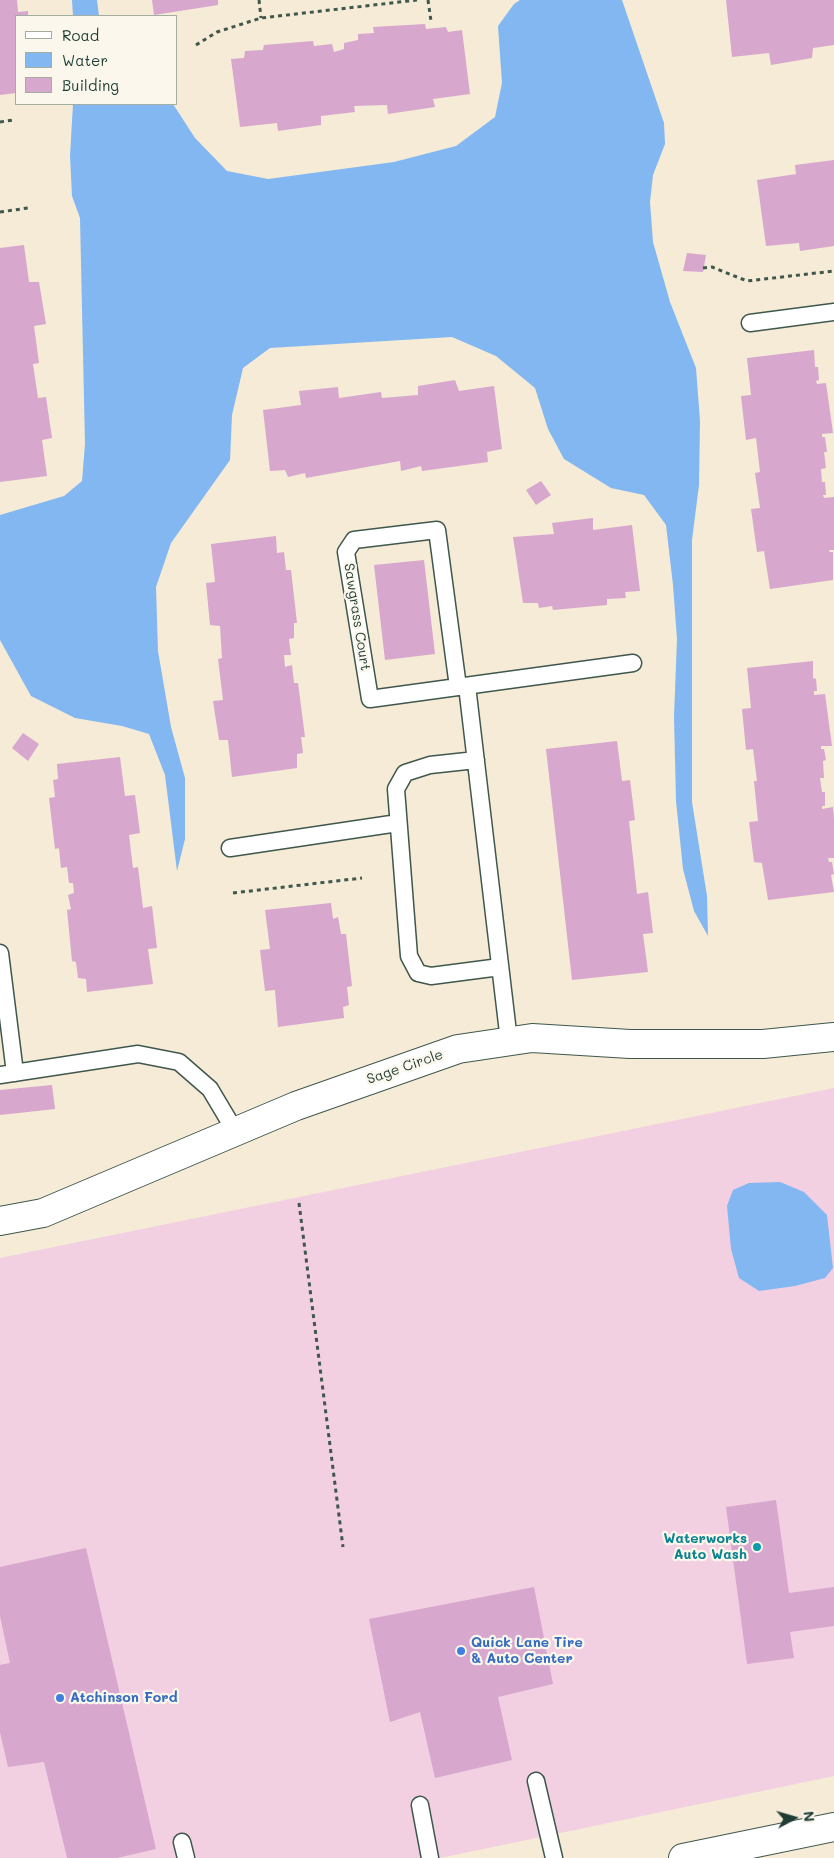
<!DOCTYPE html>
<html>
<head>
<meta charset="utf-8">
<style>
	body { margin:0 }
	#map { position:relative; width:834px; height:1858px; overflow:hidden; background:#f5ebd6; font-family:Mali,sans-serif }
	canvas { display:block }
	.legend { position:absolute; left:15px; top:15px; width:162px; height:90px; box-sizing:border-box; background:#fbf7ec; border:1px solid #a3ada2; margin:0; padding:6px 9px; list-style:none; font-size:15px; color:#1f3d34 }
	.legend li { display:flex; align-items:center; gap:10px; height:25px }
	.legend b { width:25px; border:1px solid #a3ada2 }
	.north { position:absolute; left:769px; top:1793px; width:50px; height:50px; -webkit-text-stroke:4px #fbf7ec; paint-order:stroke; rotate:84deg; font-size:14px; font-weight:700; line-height:20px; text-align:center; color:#1f3d34 }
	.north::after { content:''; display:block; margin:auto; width:18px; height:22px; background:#1f3d34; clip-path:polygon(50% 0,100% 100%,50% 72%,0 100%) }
</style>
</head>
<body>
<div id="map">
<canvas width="834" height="1858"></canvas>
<ul class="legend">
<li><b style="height:6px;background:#fff"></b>Road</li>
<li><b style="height:14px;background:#82b7f1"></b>Water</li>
<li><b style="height:14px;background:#d7a7ce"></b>Building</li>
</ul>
<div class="north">N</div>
</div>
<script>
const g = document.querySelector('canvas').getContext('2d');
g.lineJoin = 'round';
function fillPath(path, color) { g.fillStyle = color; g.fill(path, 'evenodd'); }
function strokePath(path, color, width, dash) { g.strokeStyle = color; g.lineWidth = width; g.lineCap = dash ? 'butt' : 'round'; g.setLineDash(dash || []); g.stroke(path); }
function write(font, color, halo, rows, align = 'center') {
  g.font = font + ' Mali,sans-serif'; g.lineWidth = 4.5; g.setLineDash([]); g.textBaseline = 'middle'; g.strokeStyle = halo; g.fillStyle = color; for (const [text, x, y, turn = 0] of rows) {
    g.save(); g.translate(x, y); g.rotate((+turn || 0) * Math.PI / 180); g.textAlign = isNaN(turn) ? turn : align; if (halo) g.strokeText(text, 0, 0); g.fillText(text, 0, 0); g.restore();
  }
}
const built = new Path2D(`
	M834,1088V1776L440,1858H0V1258Z`);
const water = new Path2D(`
	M72,0H97L99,16H73Z
	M520,0H622L664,123L665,144L653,175L650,202L653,242L670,302L696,368L700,421L699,485L692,540V802L707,896L708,936L694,911L683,869L676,801L674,717L677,639L673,585L666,525L644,495L611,488L564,459L548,429L535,388L496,356L452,337L270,348L243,368L232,415L230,460L171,543L156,587L158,651L171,727L185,778V839L177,871L165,775L149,734L122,726L75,718L31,696L0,640V515L64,496L82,481L85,444L80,218L72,196L70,156L73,104H173L195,138L227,171L268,179L394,162L456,146L495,117L502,83L498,26L514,4Z
	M780,1182L804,1192L827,1215L833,1268L825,1278L795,1286L759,1291L739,1278L731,1249L727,1206L733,1190L749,1183Z`);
const building = new Path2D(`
	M0,0H17L18,12L28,11V16H16V93L0,95Z
	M152,0H218V5L154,15Z
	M726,0H834V45L813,48L812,58L771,65L769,53L732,57Z
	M425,24L426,29L446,27L448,32L462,30L470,94L433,99L435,107L388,114L387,105L354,106L355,112L321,116V125L278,131L277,123L240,127L231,59L244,58L245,51L263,50L264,45L313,41L314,46L332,44L334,52L344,49V43L358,40V34L374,33L373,27Z
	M834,160V246L800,251L799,243L766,246L757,180L796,174L795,165Z
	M24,245L29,282H39L46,324L34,326L39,363L33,364L38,398L46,397L52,438L42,440L47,476L0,482V248Z
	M687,253L706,255L703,272L683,271Z
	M814,350L815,367H818L819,380L816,381L817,384L826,383L833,433L822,434V437H825L827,452H824L826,468L821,469L822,482H825L826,495H823L824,498L834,497V550H829L830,552H833V580L770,589L764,551L757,552L751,509L760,508L755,473L760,472L756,438L746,440L741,396L751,395L747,358Z
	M455,380L459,391L494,386L502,449L487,452L488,462L422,471L421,466L401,471L400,461L306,478L305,473L288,477L285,470L270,471L263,410L301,405L299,391L338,387L339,398L381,392L382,398L418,395V386Z
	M541,481L551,495L536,505L526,490Z
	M593,518V530L632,525L640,591L625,592L626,598L607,599V605L553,610L552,606L539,608L538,603H523L513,537L554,534L552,523Z
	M276,536L277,553L284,552L286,570H291L297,623H294V638L289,639L291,655H284L285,667L292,665L294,683H298L305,737H301L303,753L297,754V768L232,777L228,740H219L213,701L223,700L218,659L222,658L220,626L210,625L206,583L215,582L211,544Z
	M424,560L435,654L385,660L374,565Z
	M813,661V678L816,679L817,691H814V695L825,694L832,746H821V749H824L826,760L823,761L824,778H820L822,792H825V806H822V809L833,807L834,818V858H828L829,862H832L834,874L831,875L834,892L768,900L762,863L754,862L749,822L758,821L754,781H757L753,749L746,750L742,709L751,708L747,668Z
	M23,733L39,744L28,761L12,748Z
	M617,741L622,781L630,780L635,820L629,821L637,894L648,892L653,933L643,934L648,972L572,980L546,749Z
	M120,757L125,796L135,795L140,833L129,835L133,868L138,867L143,908L152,906L157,948L148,949L153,984L87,992L86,979L78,978L76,962L72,961L67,910L71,909L68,895L74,893L73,883H69L67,867L61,868L59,848L55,849L49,798L55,797L53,780L58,779L57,764Z
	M331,903L333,919L338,917L341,934H346L352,986L347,987L349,1005L343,1007L344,1018L278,1027L275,990L265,991L260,950L270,949L265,910Z
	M52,1085L55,1109L0,1115V1090Z
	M776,1500L789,1593L834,1587V1626L790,1632L794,1658L747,1664L726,1507Z
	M86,1548L156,1849L117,1858H67L44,1762L8,1767L0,1732V1665L10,1663L0,1616V1567Z
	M534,1587L553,1684L498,1697L512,1760L435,1778L420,1712L390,1722L369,1619Z`);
const path = new Path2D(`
	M259,0L261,18
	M428,0L431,21
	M196,45L217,32L261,18L417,0
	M0,122L13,120
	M0,212L28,208
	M703,268L712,267L747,281L834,271
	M233,893L362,878
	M299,1203L343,1547`);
const service = new Path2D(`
	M750,323L834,312
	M467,686L509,1041
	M458,687L437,530L354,540L346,552L370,699L633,663
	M476,760L430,765L405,773L396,789L409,956L418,973L431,976L500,967
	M230,848L398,823
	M0,953L15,1073
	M0,1075L138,1054L179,1062L210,1089L235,1131
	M536,1781L554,1858
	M420,1805L430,1858
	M182,1842L186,1858`);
const minor = new Path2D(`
	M0,1221L43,1213L296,1106L458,1049L532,1038L630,1044H763L834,1037`);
const secondary = new Path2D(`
	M683,1858L834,1827`);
const markers = [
	[757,1547,5,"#0f9aa8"],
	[461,1651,5,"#3f7fe0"],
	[60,1698,5,"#3f7fe0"]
];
const streetNames = [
	["Sawgrass Court",357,617,81],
	["Sage Circle",405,1067,-19]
];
const cultureNames = [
	["Waterworks",747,1539],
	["Auto Wash",747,1555]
];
const shopNames = [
	["Quick Lane Tire",471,1643],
	["& Auto Center",471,1659],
	["Atchinson Ford",70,1698]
];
fillPath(built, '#f2cfe1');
fillPath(water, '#82b7f1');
fillPath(building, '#d7a7ce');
strokePath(service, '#3f574c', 19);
strokePath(minor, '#3f574c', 30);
strokePath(secondary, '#3f574c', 30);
strokePath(path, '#3f574c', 3, [4, 4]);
strokePath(service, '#fff', 16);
strokePath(minor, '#fff', 28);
strokePath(secondary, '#fff', 28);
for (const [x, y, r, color] of markers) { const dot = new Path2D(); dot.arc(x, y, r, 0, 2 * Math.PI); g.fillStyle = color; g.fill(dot); strokePath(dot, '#fbf7ec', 2); }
write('14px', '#1f3d34', '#fbf7ec', streetNames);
write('bold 14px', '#0d838f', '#fbf7ec', cultureNames, 'right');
write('bold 14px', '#366cbe', '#fbf7ec', shopNames, 'left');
</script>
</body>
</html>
